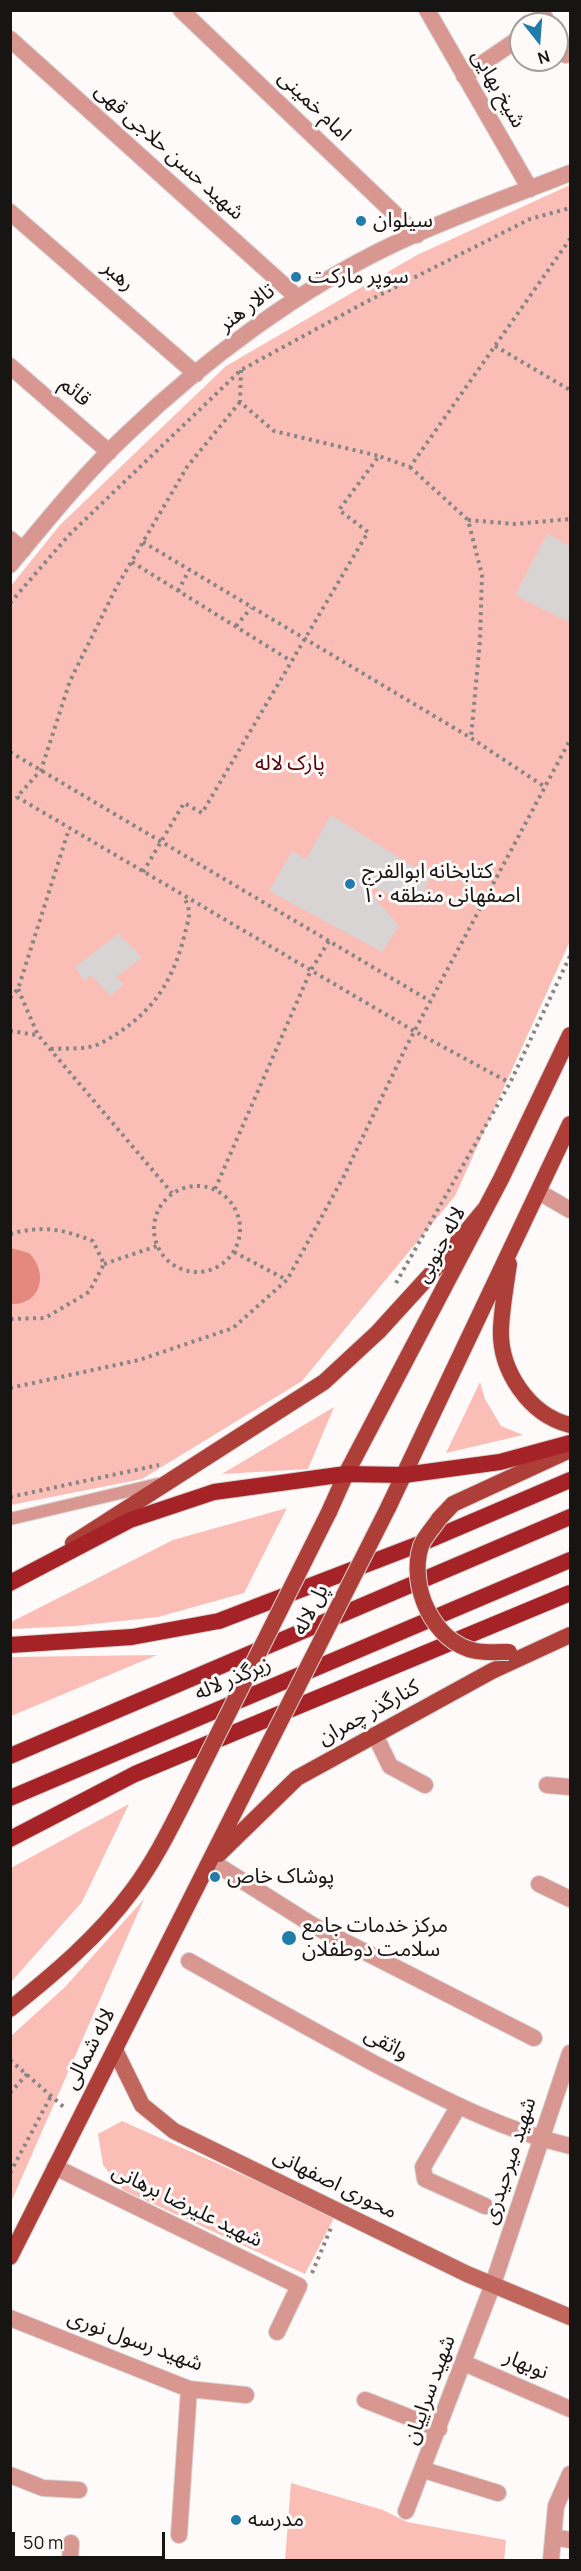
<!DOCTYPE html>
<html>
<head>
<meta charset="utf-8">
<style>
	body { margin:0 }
	#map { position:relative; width:581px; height:2571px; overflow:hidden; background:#fefaf9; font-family:Manrope,sans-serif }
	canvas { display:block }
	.frame { position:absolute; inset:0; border:12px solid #161514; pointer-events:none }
	.north { position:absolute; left:509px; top:12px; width:60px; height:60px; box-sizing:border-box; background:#fefaf9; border:2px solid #a19e9d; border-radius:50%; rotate:163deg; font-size:16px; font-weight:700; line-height:24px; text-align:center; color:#161514 }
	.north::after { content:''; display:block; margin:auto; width:21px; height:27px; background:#227caa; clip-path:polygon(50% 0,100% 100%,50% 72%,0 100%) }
	.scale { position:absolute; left:12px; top:2532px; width:153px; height:27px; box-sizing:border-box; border:3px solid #161514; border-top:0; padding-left:8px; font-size:18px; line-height:21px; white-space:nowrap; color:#161514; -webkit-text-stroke:4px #fefaf9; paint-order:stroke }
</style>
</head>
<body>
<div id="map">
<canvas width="581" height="2571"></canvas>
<div class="frame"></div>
<div class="north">N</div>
<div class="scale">50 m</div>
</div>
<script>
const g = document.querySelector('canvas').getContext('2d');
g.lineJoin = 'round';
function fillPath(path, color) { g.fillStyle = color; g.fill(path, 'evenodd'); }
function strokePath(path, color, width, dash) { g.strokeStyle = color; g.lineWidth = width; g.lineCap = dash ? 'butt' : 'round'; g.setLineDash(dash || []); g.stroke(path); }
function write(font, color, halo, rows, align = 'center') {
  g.font = font + ' Manrope,"Noto Sans Arabic",sans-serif'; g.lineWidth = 6; g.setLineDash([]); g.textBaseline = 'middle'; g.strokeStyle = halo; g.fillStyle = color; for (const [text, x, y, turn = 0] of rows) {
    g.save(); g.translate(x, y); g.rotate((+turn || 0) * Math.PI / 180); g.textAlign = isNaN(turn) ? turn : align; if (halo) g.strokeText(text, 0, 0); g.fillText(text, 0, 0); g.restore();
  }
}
const green = new Path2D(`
	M570,185V941L455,1196L302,1381L142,1479L11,1505L10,587L60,525L226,366L417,255Z
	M480,1382L485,1399L501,1426L523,1435L446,1453Z
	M334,1407L308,1469L222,1474Z
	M287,1508L244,1593L158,1617L75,1626L11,1629V1622L173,1540Z
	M157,1655L11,1716V1657Z
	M129,1804L82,1902L11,1982V1868Z
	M144,1899L11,2202V2036L65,1987Z
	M122,2121L335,2216L305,2274L123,2190L103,2165L98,2134Z
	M291,2483L383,2510L407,2522L506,2540L504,2560H285Z`);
const water = new Path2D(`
	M11,1248L29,1253C49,1273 41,1305 11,1304Z`);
const building = new Path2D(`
	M547,534L570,546V623L515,595Z
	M331,815L430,877L419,904L363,884L399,926L382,952L269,891L292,851L306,859Z
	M118,934L142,957L116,977L124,985L110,996L91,975L84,981L75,967Z`);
const path = new Path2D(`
	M495,346L570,390
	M241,370L240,402L274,431L379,456
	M240,402L187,467L116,588L70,681L41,770L17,797L414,1031L510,1083
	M410,467L468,520L482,575L480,640L471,738
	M468,520L515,524L570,519
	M143,542L471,738L545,787
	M132,562L291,661
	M178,591L189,570
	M10,603L69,535L241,370L366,302L530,219L570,208
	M236,626L251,608
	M10,752L430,1001
	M143,872L184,803L202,813L368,532L339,510L379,456L410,467L570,239
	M18,989L38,1035L172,1193
	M10,998L18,989L69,829
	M10,1031L37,1035
	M51,1049C66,1048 89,1050 101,1043C148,1018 171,987 184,937C188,919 193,915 184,897
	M154 1229a43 43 0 1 1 86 0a43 43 0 1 1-86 0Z
	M215,1189L311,970L329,941
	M10,1234C43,1225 62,1229 93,1241L104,1264L89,1292L45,1318L10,1319
	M234,1252L287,1280
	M104,1264L157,1246
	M396,1283L510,1083L570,956
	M10,1388L139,1360L233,1328L287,1280L344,1176L407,1045L570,740
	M10,1497L159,1465
	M10,2060L66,2109
	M10,2093L27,2074
	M10,2173L51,2096
	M312,2273L331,2228`);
const service = new Path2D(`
	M10,1519L158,1484`);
const minor = new Path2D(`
	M181,10L417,235
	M427,10L530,189
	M541,10L548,24
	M10,39L298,298
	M557,39L566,55
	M464,76L521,37
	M10,212L196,374
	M10,366L109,452
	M10,539L23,550
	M10,565C48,519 85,473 128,433C203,361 299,289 394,244C451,217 512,196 570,173
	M539,1192L570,1210
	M375,1735L390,1766L425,1785
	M547,1785L570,1787
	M211,1861L314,1926L534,2038
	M539,1884L570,1899
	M189,1961C251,1996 314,2031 377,2065C440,2097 501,2130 570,2146
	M458,2107L423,2167L425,2179L485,2206
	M55,2167L299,2286L277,2332
	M10,2318L189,2389L246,2395
	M464,2363L570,2409
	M365,2400L439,2429
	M424,2470L498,2493
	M10,2475L43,2488L79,2490
	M406,2511L493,2284L570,2053
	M179,2535L189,2389
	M553,2537L570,2540
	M70,2560L71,2543
	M551,2560L556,2506L570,2474`);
const secondary = new Path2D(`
	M115,2050L142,2105L174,2131L467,2274L570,2317`);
const primary = new Path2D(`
	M509,1264C506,1285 502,1307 501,1328C499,1370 529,1415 570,1425
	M388,1508L570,1124
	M329,1512L346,1474L501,1179L570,1035
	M439,1519L453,1504L570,1450
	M73,1543L324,1382L378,1332L430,1275L484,1210
	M219,1854L297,1778L492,1671L570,1635
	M10,2009C54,1974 99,1936 132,1891C156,1859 173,1823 191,1788
	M10,2257L242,1797`);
const trunk = new Path2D(`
	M10,1583L130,1520L214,1492L346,1474L404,1475L500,1462L570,1443
	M10,1645L132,1637L219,1621L427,1541L570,1480
	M10,1756L570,1517
	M10,1798L570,1560
	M10,1839L135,1774L570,1593`);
const primaryBridge = new Path2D(`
	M439,1519C434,1527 424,1537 421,1546C408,1585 433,1643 476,1651C487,1653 499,1652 509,1652
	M191,1788L329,1512
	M242,1797L388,1508`);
const markers = [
	[361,221,6,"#227caa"],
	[296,277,6,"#227caa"],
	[350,884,6,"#227caa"],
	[215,1877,6,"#227caa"],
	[289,1938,8,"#227caa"],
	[236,2520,6,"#227caa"]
];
const streetNames = [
	["شیخ بهایی",498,89,60],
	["امام خمینی",314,106,44],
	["شهید حسن حلاجی قهی",169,152,42],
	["رهبر",118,276,41],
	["تالار هنر",247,308,-37],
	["قائم",75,392,41],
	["لاله جنوبی",441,1245,-62],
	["پل لاله",311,1610,-63],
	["زیرگذر لاله",233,1679,-23],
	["کنارگذر چمران",369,1713,-29],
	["واثقی",386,2044,28],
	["لاله شمالی",90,2049,-63],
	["شهید میرحیدری",510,2161,-72],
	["محوری اصفهانی",335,2184,26],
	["شهید علیرضا برهانی",187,2206,26],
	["شهید رسول نوری",135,2341,20],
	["نوبهار",526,2365,23],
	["شهید سراییان",430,2390,-70]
];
const poiNames = [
	["سیلوان",373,221],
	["سوپر مارکت",308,277],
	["کتابخانه ابوالفرج",362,872],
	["اصفهانی منطقه ۱۰",362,896],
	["پوشاک خاص",227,1877],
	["مرکز خدمات جامع",302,1926],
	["سلامت دوطفلان",302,1950],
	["مدرسه",248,2520]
];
const parkNames = [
	["پارک لاله",290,764]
];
fillPath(green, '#fabeb6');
fillPath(water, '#e5897f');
fillPath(building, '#d8d4d3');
strokePath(service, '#d9d5d4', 14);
strokePath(minor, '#d9d5d4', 18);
strokePath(secondary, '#d9d5d4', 18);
strokePath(primary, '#d9d5d4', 18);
strokePath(trunk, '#d9d5d4', 18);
strokePath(path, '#878584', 4, [3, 4.5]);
strokePath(service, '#d89891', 12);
strokePath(minor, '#d89891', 16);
strokePath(secondary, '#c1665d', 16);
strokePath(primary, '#ae3e38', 16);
strokePath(trunk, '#a52326', 16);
strokePath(primaryBridge, '#d9d5d4', 18, []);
strokePath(primaryBridge, '#ae3e38', 16);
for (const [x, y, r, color] of markers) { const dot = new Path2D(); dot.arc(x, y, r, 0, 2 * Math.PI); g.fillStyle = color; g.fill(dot); strokePath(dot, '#fefaf9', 2); }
write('21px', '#161514', '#fefaf9', streetNames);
write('21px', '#161514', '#fefaf9', poiNames, 'left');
write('21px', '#580307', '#fefaf9', parkNames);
</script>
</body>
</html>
